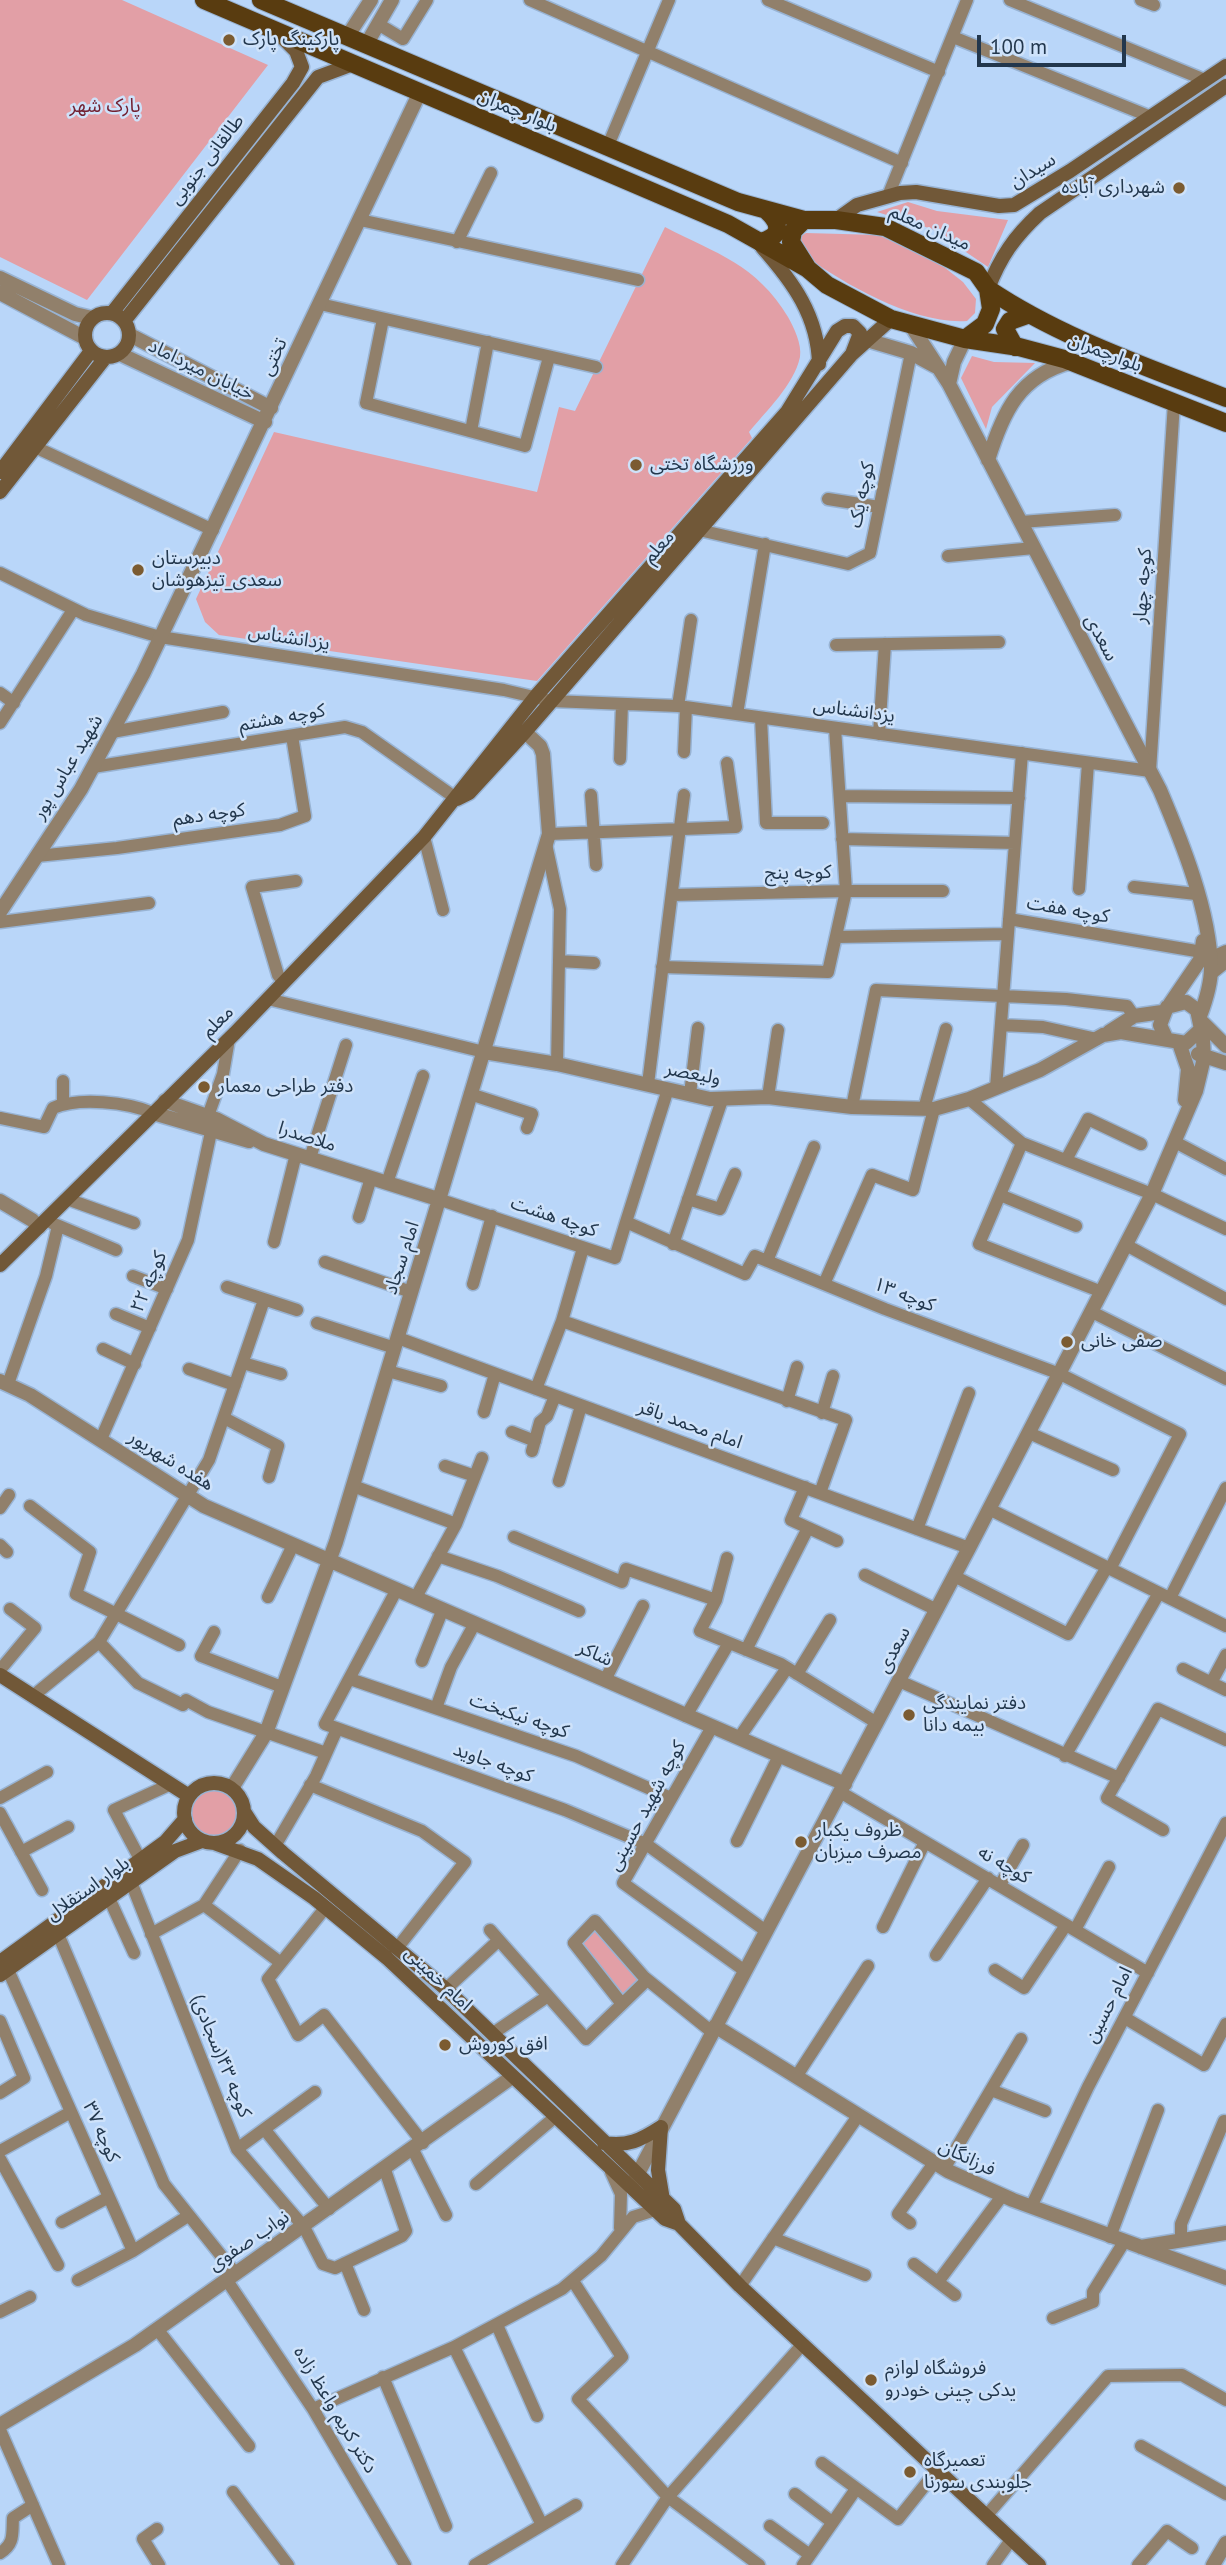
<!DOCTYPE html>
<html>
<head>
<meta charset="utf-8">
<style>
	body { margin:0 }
	#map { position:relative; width:1226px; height:2565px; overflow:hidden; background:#b9d6f9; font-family:"PT Sans",sans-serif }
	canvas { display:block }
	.scale { position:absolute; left:977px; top:35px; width:149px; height:32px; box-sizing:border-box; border:4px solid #22374d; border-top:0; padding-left:9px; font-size:21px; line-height:24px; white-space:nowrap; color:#22374d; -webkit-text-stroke:5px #cee2fa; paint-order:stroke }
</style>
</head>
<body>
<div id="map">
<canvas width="1226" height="2565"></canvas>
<div class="scale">100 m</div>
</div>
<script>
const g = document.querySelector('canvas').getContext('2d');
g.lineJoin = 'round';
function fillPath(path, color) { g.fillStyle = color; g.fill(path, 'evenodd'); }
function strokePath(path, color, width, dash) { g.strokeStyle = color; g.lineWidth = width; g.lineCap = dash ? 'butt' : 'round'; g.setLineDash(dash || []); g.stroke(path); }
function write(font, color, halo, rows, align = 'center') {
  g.font = font + ' "PT Sans","Noto Sans Arabic",sans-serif'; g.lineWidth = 5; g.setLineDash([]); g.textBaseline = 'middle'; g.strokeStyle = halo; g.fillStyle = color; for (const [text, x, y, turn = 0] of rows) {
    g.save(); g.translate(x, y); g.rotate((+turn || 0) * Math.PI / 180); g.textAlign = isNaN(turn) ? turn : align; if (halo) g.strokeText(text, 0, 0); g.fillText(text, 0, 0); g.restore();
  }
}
const green = new Path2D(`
	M0,0H122L268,65L87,300L0,257Z
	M908,202L937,211L1008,220L988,267L932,229L877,212Z
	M665,227C717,254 756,264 788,317C794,328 802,344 800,357C794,385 766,411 749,432L752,438L537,681L219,635L205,622L196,599L274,432L537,492L559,407L575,411Z
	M806,233L879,235L944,267L963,282L976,299L975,313L967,321C916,325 846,285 805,256L799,247L800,237Z
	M972,356L994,362L1035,363L992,407L986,429L961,378Z
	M189 1813a24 24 0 1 1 48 0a24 24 0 1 1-48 0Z
	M595,1921L644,1977L622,2004L574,1943Z`);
const minor = new Path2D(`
	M530,0L902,163
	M768,0L939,72
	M1010,0L1205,80
	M1141,0L1154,5
	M378,24L403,39L427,0
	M953,37L1151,117
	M607,148L669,0
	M888,196L967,0
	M360,220L638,280
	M457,242L491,173
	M320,304L596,367
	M383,319L366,403L525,446L549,357
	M471,431L488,342
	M35,447L213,530
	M828,499L879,507
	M1021,522L1115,515
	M699,530L848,564L870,553L911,353
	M948,556L1034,548
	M0,573L86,615L160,637L504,690L551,701L678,706L1150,771L1174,403
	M836,645L999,642
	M0,693L14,703
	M678,706L691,620
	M737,714L765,544
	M761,718L766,823H823
	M0,723L73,610
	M112,732L223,712
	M879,734L885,644
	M684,752L686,707
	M620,759L622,704
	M93,767L345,727L362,732L457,799
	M591,795L596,865
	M840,796L1019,798
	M549,834L736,827L727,763
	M424,837L443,910
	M842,839L1015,843
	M546,844L560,909L557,1064
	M37,856L117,848L280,825L305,816L292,736
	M1134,887L1196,894
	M1079,889L1088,763
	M672,895L846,891L835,728
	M1009,919L1202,952
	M0,922L149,903
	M836,937L1008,934
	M1210,958L1226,951
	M559,961L594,963
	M662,967L828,972L846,891H943
	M1211,974L1226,962
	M284,983L278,975L252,887L296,881
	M268,999L484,1052
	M1001,1025L1043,1027L1097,1039
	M648,1084L684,795
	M996,1088L1022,753
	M470,1094L532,1114L527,1128
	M690,1094L698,1028
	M768,1097L778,1030
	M969,1099L1022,1143L979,1244L1102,1292
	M63,1103V1081
	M852,1107L876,990L1066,999L1127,1006L1134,1016
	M924,1109L946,1029
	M208,1116L223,1074L229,1039
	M0,1118L44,1127L53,1108C79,1097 127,1102 153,1113
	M1175,1142L1226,1169
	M1022,1143L1152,1194L1226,1229
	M310,1158L346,1045
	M1066,1160L1088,1119L1141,1144
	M387,1183L423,1076
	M1000,1195L1076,1226
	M67,1199L134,1223
	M688,1199L720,1209L735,1174
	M441,1200L615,1258L626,1222L745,1274L755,1256L885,1309L1060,1374L1180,1434L1110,1569
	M359,1217L371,1178
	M626,1222L668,1089
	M52,1223L116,1250
	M274,1242L296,1154
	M673,1244L722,1100
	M1126,1245L1226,1299
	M767,1261L814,1147
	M325,1262L411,1292
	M133,1276L167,1289
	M473,1284L492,1216
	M824,1284L872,1175L913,1190L934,1109
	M227,1287L297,1310
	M1092,1312L1226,1379
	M116,1314L150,1328
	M562,1321L846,1420L820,1493
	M317,1323L395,1348
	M398,1338L969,1548
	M103,1349L135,1364
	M243,1363L281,1374
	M189,1369L235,1385
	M388,1371L441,1386
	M8,1384L46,1276L58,1226
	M536,1389L562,1321L583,1248
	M787,1401L797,1367
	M484,1412L495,1374
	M822,1413L833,1376
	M224,1418L278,1446L269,1477
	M512,1432L535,1441
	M1029,1433L1113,1470
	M101,1439L188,1240L211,1132
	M532,1451L540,1422L547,1416L555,1396
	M445,1466L475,1476
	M559,1481L581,1406
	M353,1486L456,1524
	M805,1487L791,1520L837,1541
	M30,1506L90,1552L76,1594L179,1645
	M0,1508L9,1495
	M989,1509L1226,1626
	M917,1529L969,1393
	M514,1537L622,1582L626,1569L716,1600
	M0,1545L7,1552
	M438,1556L497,1576L579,1611
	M727,1558L716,1600L700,1631L781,1664L877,1723
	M865,1575L937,1610
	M954,1576L1068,1634L1107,1567
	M397,1589L325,1724L565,1810L646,1844L766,1931
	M268,1597L293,1545
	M416,1597L456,1524L482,1458
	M1170,1598L1226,1488
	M214,1632L201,1656L282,1687
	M99,1642L138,1683L183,1705L186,1700L208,1712L326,1753
	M746,1650L808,1528
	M422,1661L443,1609
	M1183,1669L1226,1690
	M0,1670L35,1628L10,1609
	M797,1674L830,1620
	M350,1679L576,1756L671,1798
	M605,1680L643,1606
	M899,1681L1119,1778
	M1211,1683L1226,1655
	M33,1696L99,1642L209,1460L264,1300
	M436,1708L451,1667L475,1623
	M686,1716L729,1643
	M712,1727L623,1883L745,1971
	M739,1738L787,1668
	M1065,1756L1159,1593
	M310,1785L422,1831L465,1862L398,1947
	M840,1792L1148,1973
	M0,1798L47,1772
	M0,1813L42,1890
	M1163,1830L1107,1798L1158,1709L1226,1740
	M737,1841L779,1756
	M275,1846L316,1776L337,1729
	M21,1852L68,1827
	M141,1861L114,1810L171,1784
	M131,1882L237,2149L304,2227L323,2264L335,2268L402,2236L406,2231L385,2170
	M1000,1885L1023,1845
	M109,1898L134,1953
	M204,1905L281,1963
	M326,1907L268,1979L298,2035L324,2015L423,2143
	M883,1927L925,1842
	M490,1930L586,2039L647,1980
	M1075,1930L1109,1867
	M58,1934L164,2184L235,2273
	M151,1934L204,1905L240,1850
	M936,1955L988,1878
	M8,1970L133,2251L188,2216
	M995,1970L1024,1988L1066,1925
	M446,1989L499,1940
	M622,2004L574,1943L595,1921L644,1977L712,2032
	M1125,2018L1204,2065L1226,2024
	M0,2021L24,2078L0,2093
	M492,2034L548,1996
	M796,2077L868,1966
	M991,2090L1045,2111
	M265,2130L329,2209
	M237,2149L315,2092
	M413,2150L446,2215
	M0,2151L71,2112
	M0,2159L58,2265
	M944,2169L1021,2039
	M611,2172L621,2194L620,2228
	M476,2184L555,2117
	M1031,2207L1088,2087L1226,1823
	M62,2222L109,2197
	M910,2223L898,2214L934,2163
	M1110,2237L1158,2110
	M773,2238L865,2275
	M1181,2240V2224L1224,2121
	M345,2263L364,2310
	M914,2264L955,2295
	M226,2279L313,2409L405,2565
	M78,2280L133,2251
	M573,2281L622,2357L578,2399L668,2497L759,2565
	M938,2282L1002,2196
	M740,2286L858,2116
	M0,2312L30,2297
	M1053,2318L1093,2302V2292L1124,2242
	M497,2325L537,2416
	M157,2329L249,2446
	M454,2347L542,2525
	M383,2377L446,2526
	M313,2409L454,2347L562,2289L601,2256L633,2217L655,2210
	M0,2430L59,2565
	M1141,2446L1226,2494
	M822,2463L898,2519L937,2470
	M233,2492L288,2565
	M795,2494L832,2522
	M986,2516L1108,2376L1182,2375L1226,2400
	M770,2526L810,2555
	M157,2529L143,2539L159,2565
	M0,2553C15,2544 12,2533 13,2518L33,2505
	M475,2565L576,2505
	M622,2565L668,2497L802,2345
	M803,2565L856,2489
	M993,2565L1011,2540
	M1138,2565L1167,2531L1192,2548`);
const tertiary = new Path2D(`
	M347,37L371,0
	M366,45L392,0
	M0,278L75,314L92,318
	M0,293L85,338
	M910,324L949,384L1160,790C1182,842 1210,911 1211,968C1211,984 1206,1000 1200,1016
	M130,335L271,408
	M867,340L911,353L935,366
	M120,354L265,422
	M949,384L954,362L965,339
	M988,460C1003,412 1019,376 1071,362
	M0,912L81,789L143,674L420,92
	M1170,1004L1200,960L1203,941
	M1202,1022L1226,1046
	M1109,1032L1134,1016L1162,1012
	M1179,1043L1188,1069L1185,1100
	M484,1052L557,1064L710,1099L768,1097L852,1107L934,1109L969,1099L1040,1070L1103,1035L1121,1032L1186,1043L1201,1029L1197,1010L1186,1002L1167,1007L1160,1025L1166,1038
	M1198,1054L1226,1063
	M165,1101L216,1119L264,1144L441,1200
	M153,1113L249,1141
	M0,1201L32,1220L39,1227
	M0,1381L30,1395L204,1506L845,1784
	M232,1788L266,1733L336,1542L549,834L543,754L540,746L525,732
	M715,2026L948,2171L1013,2200L1226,2278
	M633,2183L969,1548L1152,1194L1196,1091L1204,1058L1202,1022
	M1141,2247L1226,2233
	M0,2425L135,2345L512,2077
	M1213,2565L1226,2543`);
const secondary = new Path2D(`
	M836,220L857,205L900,193L916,192L999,206L1014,205L1070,171L1226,66
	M762,247C793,282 818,316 819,364
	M988,289C1000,257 1015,236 1040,213L1226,86
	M85 335a22 22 0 1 1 44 0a22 22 0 1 1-44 0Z
	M112,313L293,83L302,67L296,51L279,34
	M125,320L318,77L353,64
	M0,472L91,351
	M0,492L105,358
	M457,799L469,793L525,732L852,354L891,319
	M0,1265L235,1033L424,837L536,696L787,412L837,331L845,326H853L860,333L852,354
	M0,1675L189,1796
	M184 1813a30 30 0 1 1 60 0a30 30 0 1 1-60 0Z
	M245,1813L254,1827L283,1853L446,1989L674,2209L679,2224L740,2286L1039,2565
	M214,1843L258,1859L314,1898L387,1958L665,2219L679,2224
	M0,1962L165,1842L185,1819
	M0,1975L175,1851L202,1841
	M661,2127L658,2170L663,2200
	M604,2143C627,2147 641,2140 661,2127`);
const primary = new Path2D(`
	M204,0L728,224L808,269
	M261,0L738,202L804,220H836L885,227L976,272L988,289L991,309L985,324L965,339
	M804,220L793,231L791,242L808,269L827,285L891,319L965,339L1019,347L1064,359L1226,423
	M760,242C781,237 782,225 767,211
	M988,289C1061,338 1145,366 1226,398
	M1015,347L1005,329L1010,321L1027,315`);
const markers = [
	[229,40,7,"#7b5b31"],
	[1179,188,7,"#7b5b31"],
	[636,465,7,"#7b5b31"],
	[138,570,7,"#7b5b31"],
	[204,1087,7,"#7b5b31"],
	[1067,1342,7,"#7b5b31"],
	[909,1715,7,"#7b5b31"],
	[801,1842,7,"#7b5b31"],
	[445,2045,7,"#7b5b31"],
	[871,2380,7,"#7b5b31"],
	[910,2472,7,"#7b5b31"]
];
const poiNames = [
	["پارکینگ پارک",243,40],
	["شهرداری آباده",1165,188,"right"],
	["ورزشگاه تختی",650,465],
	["دبیرستان",152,559],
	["سعدی_تیزهوشان",152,581],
	["دفتر طراحی معمار",218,1087],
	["صفی خانی",1081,1342],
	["دفتر نمایندگی",923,1704],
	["بیمه دانا",923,1726],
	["ظروف یکبار",815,1831],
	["مصرف میزبان",815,1853],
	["افق کوروش",459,2045],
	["فروشگاه لوازم",885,2369],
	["یدکی چینی خودرو",885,2391],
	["تعمیرگاه",924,2461],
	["جلوبندی سورنا",924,2483]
];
const parkNames = [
	["پارک شهر",105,107]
];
const streetNames = [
	["بلوار چمران",517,111,23],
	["طالقانی جنوبی",207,160,-52],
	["سیدان",1033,171,-31],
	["میدان معلم",930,228,24],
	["بلوارچمران",1105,353,21],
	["تختی",274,357,-65],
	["خیابان میرداماد",201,370,26],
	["کوچه یک",862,495,-78],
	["معلم",659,547,-49],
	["کوچه چهار",1143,586,-86],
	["یزدانشناس",289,638,9],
	["سعدی",1101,638,62],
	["یزدانشناس",854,711,8],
	["کوچه هشتم",282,718,-10],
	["شهید عباس پور",68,767,-59],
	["کوچه دهم",209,815,-8],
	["کوچه پنج",798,873,-1],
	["کوچه هفت",1068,910,10],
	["معلم",218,1022,-45],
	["ولیعصر",693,1074,11],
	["ملاصدرا",307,1137,18],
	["کوچه هشت",554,1217,19],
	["امام سجاد",402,1258,-72],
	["کوچه ۲۲",149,1282,-67],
	["کوچه ۱۳",904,1295,21],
	["امام محمد باقر",690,1425,20],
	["هفده شهریور",171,1461,32],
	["سعدی",894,1650,-62],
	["شاکر",595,1654,24],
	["کوچه نیکبخت",519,1716,19],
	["کوچه جاوید",493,1763,20],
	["کوچه شهید حسینی",647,1806,-62],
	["کوچه نه",1004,1865,30],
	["بلوار استقلال",88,1889,-35],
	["امام خمینی",438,1979,43],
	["امام حسین",1109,2005,-63],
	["کوچه ۴۳(سجادی)",221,2056,68],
	["کوچه ۳۷",101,2132,66],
	["فرزانگان",967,2158,26],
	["نواب صفوی",249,2241,-34],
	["دکتر کریم واعظ زاده",335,2410,59]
];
fillPath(green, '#e29fa6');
strokePath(minor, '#98b3d3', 15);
strokePath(tertiary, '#98b3d3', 17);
strokePath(secondary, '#98b3d3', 17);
strokePath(primary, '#98b3d3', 20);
strokePath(minor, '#91806b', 12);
strokePath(tertiary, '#91806b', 14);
strokePath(secondary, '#715838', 14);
strokePath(primary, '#593c10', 18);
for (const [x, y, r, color] of markers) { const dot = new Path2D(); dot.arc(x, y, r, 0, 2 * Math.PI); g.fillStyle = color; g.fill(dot); strokePath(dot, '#cee2fa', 2.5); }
write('19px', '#22374d', '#cee2fa', poiNames, 'left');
write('19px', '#722132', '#cee2fa', parkNames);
write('19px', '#22374d', '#cee2fa', streetNames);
</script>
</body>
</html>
